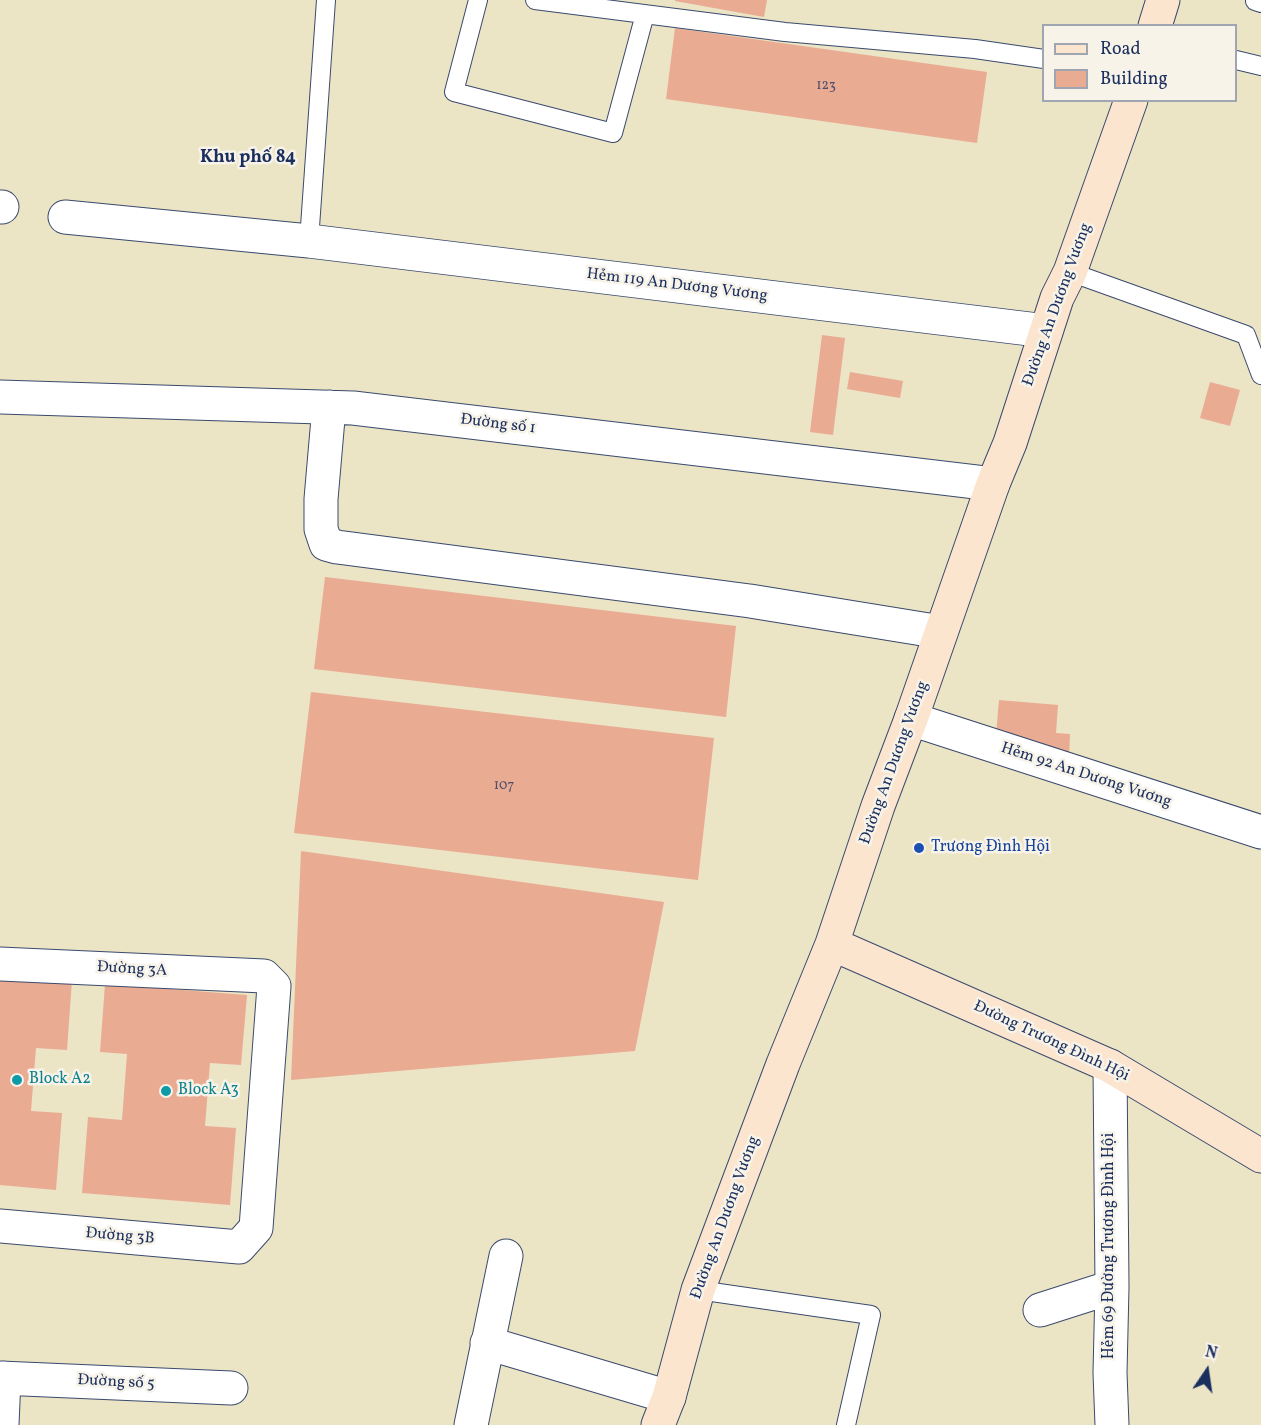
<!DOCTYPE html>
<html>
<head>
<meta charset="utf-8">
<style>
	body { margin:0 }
	#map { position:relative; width:1261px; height:1425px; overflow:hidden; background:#ebe4c5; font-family:Vollkorn,serif }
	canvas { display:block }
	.legend { position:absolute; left:1042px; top:24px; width:195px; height:78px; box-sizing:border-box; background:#f7f3e8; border:2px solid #9fa5b1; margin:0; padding:8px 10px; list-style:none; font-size:18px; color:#1b2f5e }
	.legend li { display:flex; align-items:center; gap:12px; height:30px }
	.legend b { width:30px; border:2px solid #9fa5b1 }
	.north { position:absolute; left:1177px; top:1341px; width:60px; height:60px; -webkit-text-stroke:4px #f7f3e8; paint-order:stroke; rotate:13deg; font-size:16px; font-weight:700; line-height:24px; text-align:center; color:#1b2f5e }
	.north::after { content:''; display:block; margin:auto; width:21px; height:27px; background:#1b2f5e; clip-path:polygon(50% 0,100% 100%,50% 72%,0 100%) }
</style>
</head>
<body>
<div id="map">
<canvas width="1261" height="1425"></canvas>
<ul class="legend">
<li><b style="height:8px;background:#fce5cf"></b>Road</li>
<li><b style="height:16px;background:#eaab93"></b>Building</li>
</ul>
<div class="north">N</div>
</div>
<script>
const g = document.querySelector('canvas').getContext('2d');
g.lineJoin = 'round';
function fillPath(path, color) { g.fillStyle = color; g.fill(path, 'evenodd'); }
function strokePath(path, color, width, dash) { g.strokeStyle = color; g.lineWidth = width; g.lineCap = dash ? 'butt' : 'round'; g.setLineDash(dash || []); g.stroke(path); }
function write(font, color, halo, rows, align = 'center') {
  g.font = font + ' Vollkorn,serif'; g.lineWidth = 5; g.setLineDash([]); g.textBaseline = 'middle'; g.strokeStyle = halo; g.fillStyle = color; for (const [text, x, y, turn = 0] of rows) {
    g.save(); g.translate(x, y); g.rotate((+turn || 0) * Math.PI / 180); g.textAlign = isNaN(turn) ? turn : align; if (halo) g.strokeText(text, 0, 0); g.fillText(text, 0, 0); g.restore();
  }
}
const building = new Path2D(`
	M675,0H767L764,17L675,1Z
	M675,28L987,72L977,143L666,99Z
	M822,335L845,338L833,435L810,432Z
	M850,372L903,381L900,398L847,389Z
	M1210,382L1240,390L1230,426L1200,418Z
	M325,577L736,626L726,717L314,669Z
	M311,692L714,738L698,880L294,833Z
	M999,700L1058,705L1056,733L1070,734L1069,757L996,735Z
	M301,851L664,902L635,1051L291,1080Z
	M0,974L72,980L67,1050L36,1048L31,1111L62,1113L56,1190L0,1185Z
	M105,984L247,995L241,1065L210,1063L205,1126L236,1128L230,1205L82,1193L88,1117L122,1120L127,1054L100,1052Z`);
const lane = new Path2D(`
	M478,0L454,92L613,133L645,14
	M535,0L785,32L975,49L1044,59
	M1255,1L1261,3
	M1236,60L1261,66
	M309,241L326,0
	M1070,272L1246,335L1261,375
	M698,1290L871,1315L846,1425`);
const street = new Path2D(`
	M0,207H2
	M65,217L309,241L1046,331
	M0,397L353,408L993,484
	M329,407L321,499V529L326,544L337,547L750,601L941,632
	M911,719L1261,832
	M0,964L264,976L274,986L256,1228L239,1247L0,1226
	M1110,1066L1112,1287L1110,1373L1112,1425
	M1040,1310L1112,1287
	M487,1343L669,1397
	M0,1378L231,1388
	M2,1425L4,1378
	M471,1425L506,1256`);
const secondary = new Path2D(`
	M1155,26L1163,0
	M832,944L1110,1066L1261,1156
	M658,1425L669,1397L698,1290L783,1064L832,944L878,806L911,719L993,484L1010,443L1057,298L1070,272L1131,100`);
const markers = [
	[919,848,6,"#1a4fb4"],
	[17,1080,6,"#0f9aa8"],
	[166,1091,6,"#0f9aa8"]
];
const numberNames = [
	["123",826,86],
	["107",504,786]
];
const streetNames = [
	["Hẻm 119 An Dương Vương",677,286,7],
	["Đường An Dương Vương",1058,305,-70],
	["Đường số 1",498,425,7],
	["Đường An Dương Vương",895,763,-70],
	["Hẻm 92 An Dương Vương",1086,776,18],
	["Đường 3A",132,970,3],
	["Đường Trương Đình Hội",1051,1042,25],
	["Đường An Dương Vương",726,1218,-70],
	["Đường 3B",120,1237,5],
	["Hẻm 69 Đường Trương Đình Hội",1110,1246,-90],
	["Đường số 5",116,1383,3]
];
const transitNames = [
	["Trương Đình Hội",931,848]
];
const cultureNames = [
	["Block A2",29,1080],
	["Block A3",178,1091]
];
const neighbourhoodNames = [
	["Khu phố 84",248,159]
];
fillPath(building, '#eaab93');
strokePath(lane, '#3a4a6d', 20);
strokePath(street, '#3a4a6d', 35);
strokePath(secondary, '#3a4a6d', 35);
strokePath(lane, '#fff', 18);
strokePath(street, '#fff', 33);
strokePath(secondary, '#fce5cf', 33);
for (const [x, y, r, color] of markers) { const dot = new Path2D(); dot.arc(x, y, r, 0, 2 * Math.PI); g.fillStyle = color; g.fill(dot); strokePath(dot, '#f7f3e8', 2); }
write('14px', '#4f4e6b', null, numberNames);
write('16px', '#1b2f5e', '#f7f3e8', streetNames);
write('16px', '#164399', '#f7f3e8', transitNames, 'left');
write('16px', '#0d838f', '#f7f3e8', cultureNames, 'left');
write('bold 18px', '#1b2f5e', '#f7f3e8', neighbourhoodNames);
</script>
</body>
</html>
